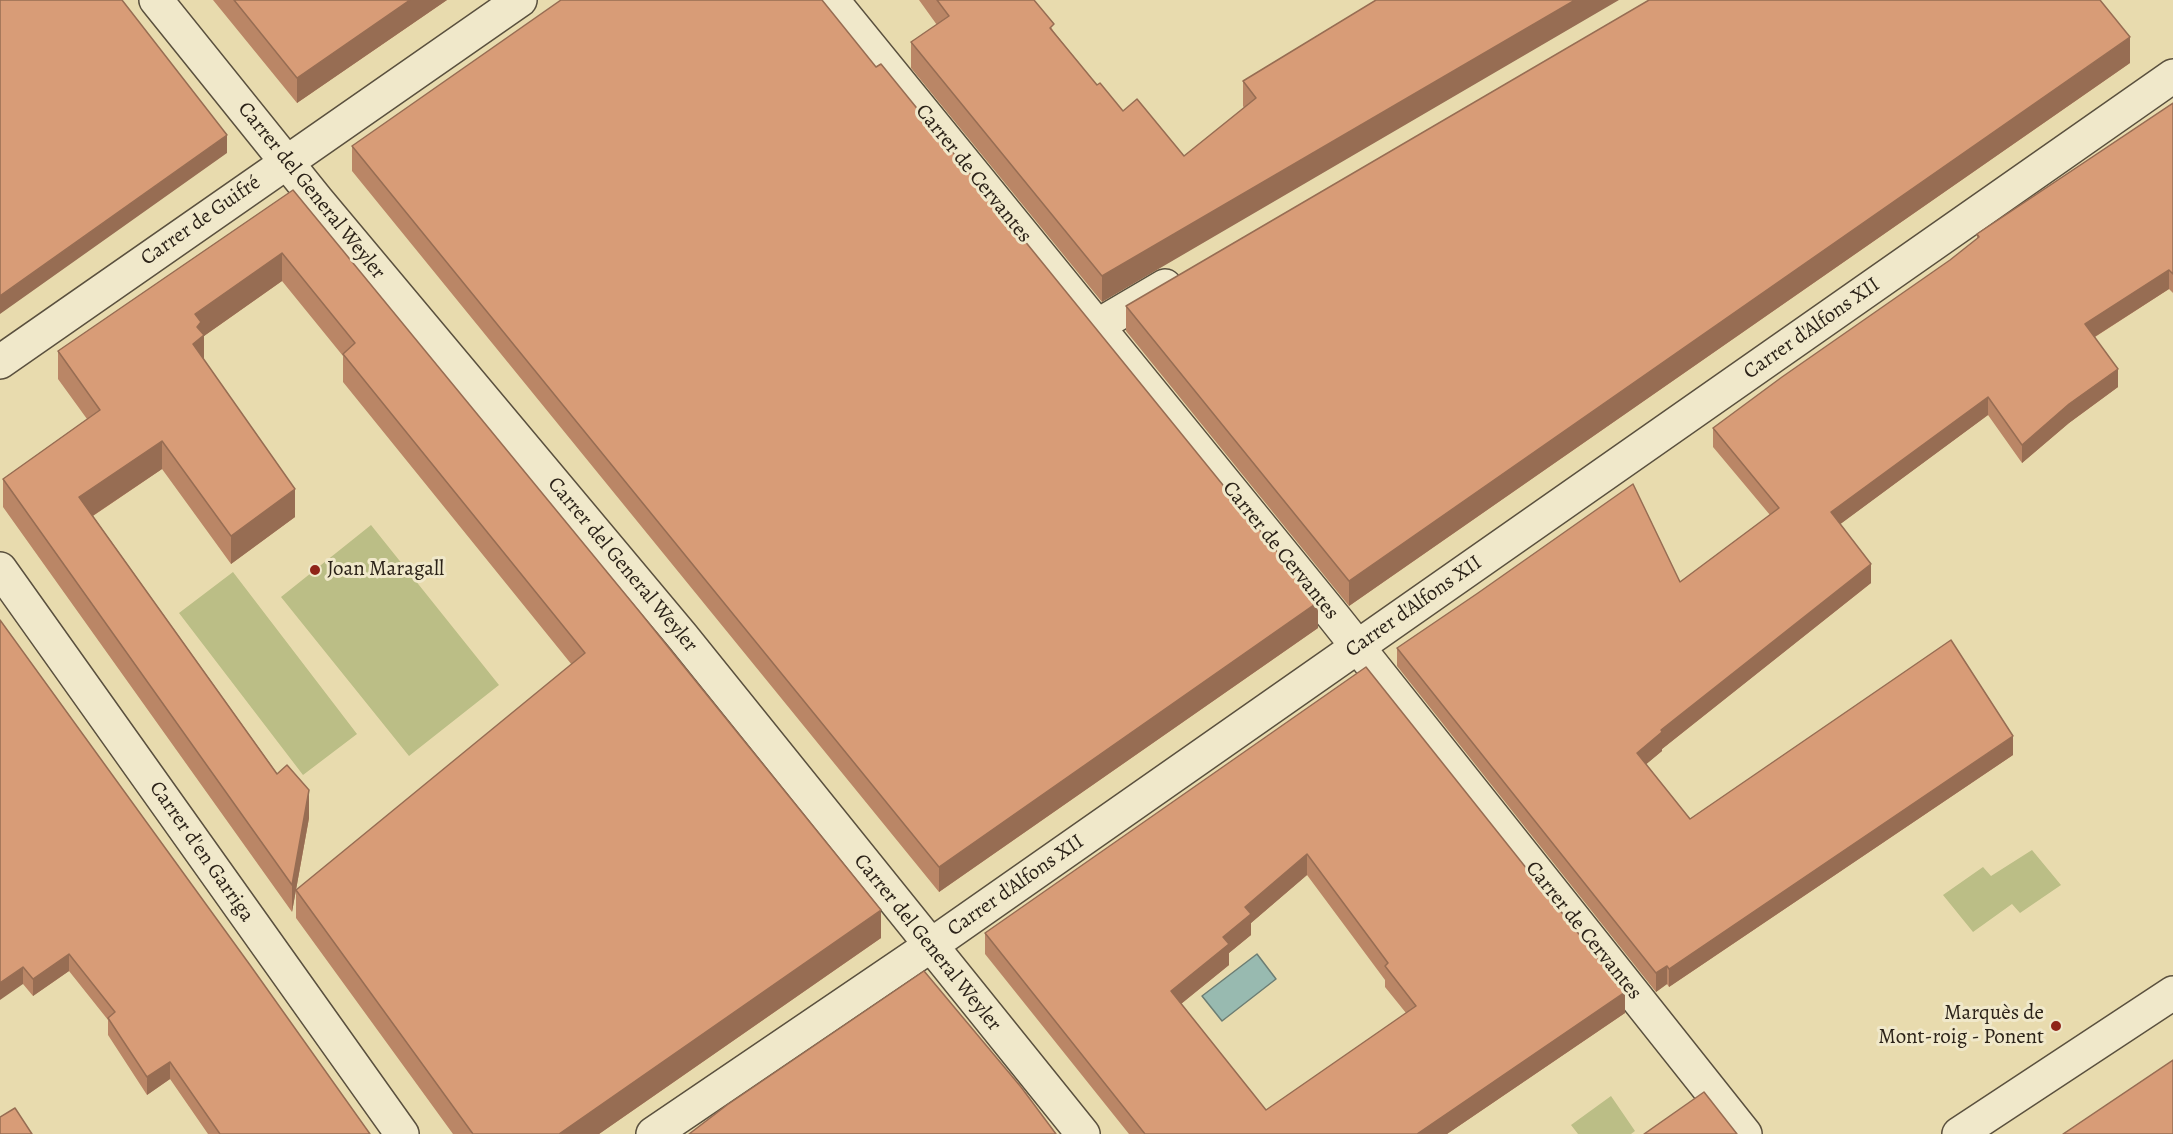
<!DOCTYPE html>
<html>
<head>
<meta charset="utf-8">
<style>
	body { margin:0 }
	canvas { display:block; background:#e8dbae }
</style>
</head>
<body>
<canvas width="2173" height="1134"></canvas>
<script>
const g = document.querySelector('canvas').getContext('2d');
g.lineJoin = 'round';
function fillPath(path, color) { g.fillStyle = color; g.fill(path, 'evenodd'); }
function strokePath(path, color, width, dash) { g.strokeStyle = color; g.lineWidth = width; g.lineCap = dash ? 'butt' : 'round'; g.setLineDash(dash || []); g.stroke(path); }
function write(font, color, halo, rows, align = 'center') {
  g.font = font + ' Alegreya,serif'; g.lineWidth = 6; g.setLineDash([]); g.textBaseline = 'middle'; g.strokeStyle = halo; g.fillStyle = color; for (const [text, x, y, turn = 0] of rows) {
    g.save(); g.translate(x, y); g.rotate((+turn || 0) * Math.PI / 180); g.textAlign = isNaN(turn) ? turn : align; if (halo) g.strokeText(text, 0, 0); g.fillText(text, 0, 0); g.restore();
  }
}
const green = new Path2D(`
	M371,525L499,685L409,756L281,597Z
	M233,572L357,734L303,775L179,613Z
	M2032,850L2061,885L2020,913L2012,904L1973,932L1943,895L1983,867L1991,876Z
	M1611,1096L1635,1131L1631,1134H1578L1571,1125Z`);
const water = new Path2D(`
	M1257,954L1276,979L1222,1021L1202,996Z`);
const minor = new Path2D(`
	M156,0L317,200L682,636L1083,1134
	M832,0L1334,617L1745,1134
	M1097,326L1165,286
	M0,362L520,0
	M0,569L402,1134
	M653,1134L930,946L2173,76
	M1959,1134L2173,993`);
const wall = new Path2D(`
	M213,0H447L297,103Z
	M919,0H1034L1054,32L1097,85L1123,111L1184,156L1244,108L1243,106V81L1376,0L1102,302L911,68V42L937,25Z
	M2130,63L1349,606L1126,331V306Z
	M876,67L1318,628L939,892L352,171V146Z
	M2173,103V293L2169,289L2095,337L2118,387L2069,423L2022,463L1988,415L1840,524L1871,583L1662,749V751L1646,764L1690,819L2013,755L1669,987L1667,984L1656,992L1397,666V648L1680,582L1770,515L1713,447V428L1950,260L1977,239V234Z
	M293,190L881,938L599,1134H453L296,918V890L572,665L343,382V356L282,281L204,336V360L295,517L231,564L162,469L93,516L309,818L292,912L3,507V479L87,419L58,379V351Z
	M0,620L370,1134H208L170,1079L147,1095L108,1035V1020L69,971L33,996L23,984Z
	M1366,667L1625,1013L1447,1134H1129L985,954V933ZM1307,875L1385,980V987L1406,1013L1266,1110L1181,1004L1229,965V953L1251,935V923Z`);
const shadedWall = new Path2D(`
	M410,0H447L297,103V78Z
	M1575,0H1619L1102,302V276Z
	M2130,37V63L1349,606V581Z
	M227,135V153L0,314V296Z
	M282,253V281L204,336V363L193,344L195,314Z
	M2169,270V289L2085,343V324Z
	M2118,369V387L2069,423L2022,463V445L2069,404Z
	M1988,397V415L1831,531V512Z
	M162,441V469L79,525V497Z
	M295,489V517L231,564V536Z
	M1871,564V583L1662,749V751L1637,772V753L1661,730Z
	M1318,602V628L939,892V867Z
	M2013,736V755L1669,987V969Z
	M309,790V818L292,912V885Z
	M1307,854V875L1251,923V935L1229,953V965L1171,1012V991L1223,937L1245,907Z
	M881,910V938L599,1134H559Z
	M69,954V971L33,996V979Z
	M1667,966V984L1656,992V973Z
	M23,967V984L0,1000V983Z
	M1625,992V1013L1447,1134H1417Z
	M170,1062V1079L147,1095V1077Z`);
const building = new Path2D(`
	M0,0H122L227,135L0,296Z
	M234,0H410L297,78Z
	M561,0H822L876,67L881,64L1318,602L939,867L352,146Z
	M937,0H1034L1054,24L1050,28L1097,85L1100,83L1123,111L1137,99L1184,156L1256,98L1243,81L1376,0H1575L1102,276L911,42L949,16Z
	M1649,0H2100L2130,37L1349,581L1126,306Z
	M2173,103V274L2169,270L2085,324L2118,369L2069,404L2022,445L1988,397L1831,512L1871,564L1661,730L1662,732L1637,753L1690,819L1951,640L2013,736L1669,969L1667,966L1656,973L1397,648L1478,593L1633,484L1680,582L1779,508L1713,428L1782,377L1950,260L1979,237L1977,234Z
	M293,190L639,611L881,910L559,1134H473L296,890L585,653L343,354L355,343L282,253L195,314L201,322L197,327L204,335L193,344L295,489L231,536L162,441L79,497L277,774L287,765L309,790L292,885L3,479L100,410L58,351Z
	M0,620L250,965L370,1134H220L170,1062L147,1077L108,1018L115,1012L69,954L33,979L23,967L0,983Z
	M1366,667L1625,992L1417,1134H1145L985,933ZM1307,854L1388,963L1385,966L1416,1006L1266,1110L1171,991L1229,944L1223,937L1251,914L1245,907Z
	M924,971L1021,1087L1056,1134H689L727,1105Z
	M2173,1060V1134H2063Z
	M1704,1092L1737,1134H1644Z
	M15,1108L32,1134H0V1117Z`);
const markers = [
	[315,570,6,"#8f2418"],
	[2056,1026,6,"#8f2418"]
];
const streetNames = [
	["Carrer de Cervantes",973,174,51],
	["Carrer del General Weyler",311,191,51],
	["Carrer de Guifré",201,221,-35],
	["Carrer d'Alfons XII",1812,329,-35],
	["Carrer de Cervantes",1280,551,51],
	["Carrer del General Weyler",622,565,50],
	["Carrer d'Alfons XII",1414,607,-35],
	["Carrer d'en Garriga",201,852,55],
	["Carrer d'Alfons XII",1016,886,-35],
	["Carrer de Cervantes",1583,931,51],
	["Carrer del General Weyler",927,943,51]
];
const poiNames = [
	["Joan Maragall",327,570],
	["Marquès de",2044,1014,"right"],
	["Mont-roig - Ponent",2044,1038,"right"]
];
fillPath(green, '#bbbe86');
fillPath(water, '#98bab0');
strokePath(water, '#6c7d73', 1.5);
strokePath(minor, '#5a503e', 36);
strokePath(minor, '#f0e8ca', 33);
fillPath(wall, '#ba8666');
fillPath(shadedWall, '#976d53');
fillPath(building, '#d89c77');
strokePath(building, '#976d53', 1.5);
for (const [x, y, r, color] of markers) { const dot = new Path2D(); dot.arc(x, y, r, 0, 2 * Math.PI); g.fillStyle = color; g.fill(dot); strokePath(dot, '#f0e8ca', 2); }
write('21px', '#2b2218', '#f0e8ca', streetNames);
write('21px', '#2b2218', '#f0e8ca', poiNames, 'left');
</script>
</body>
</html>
